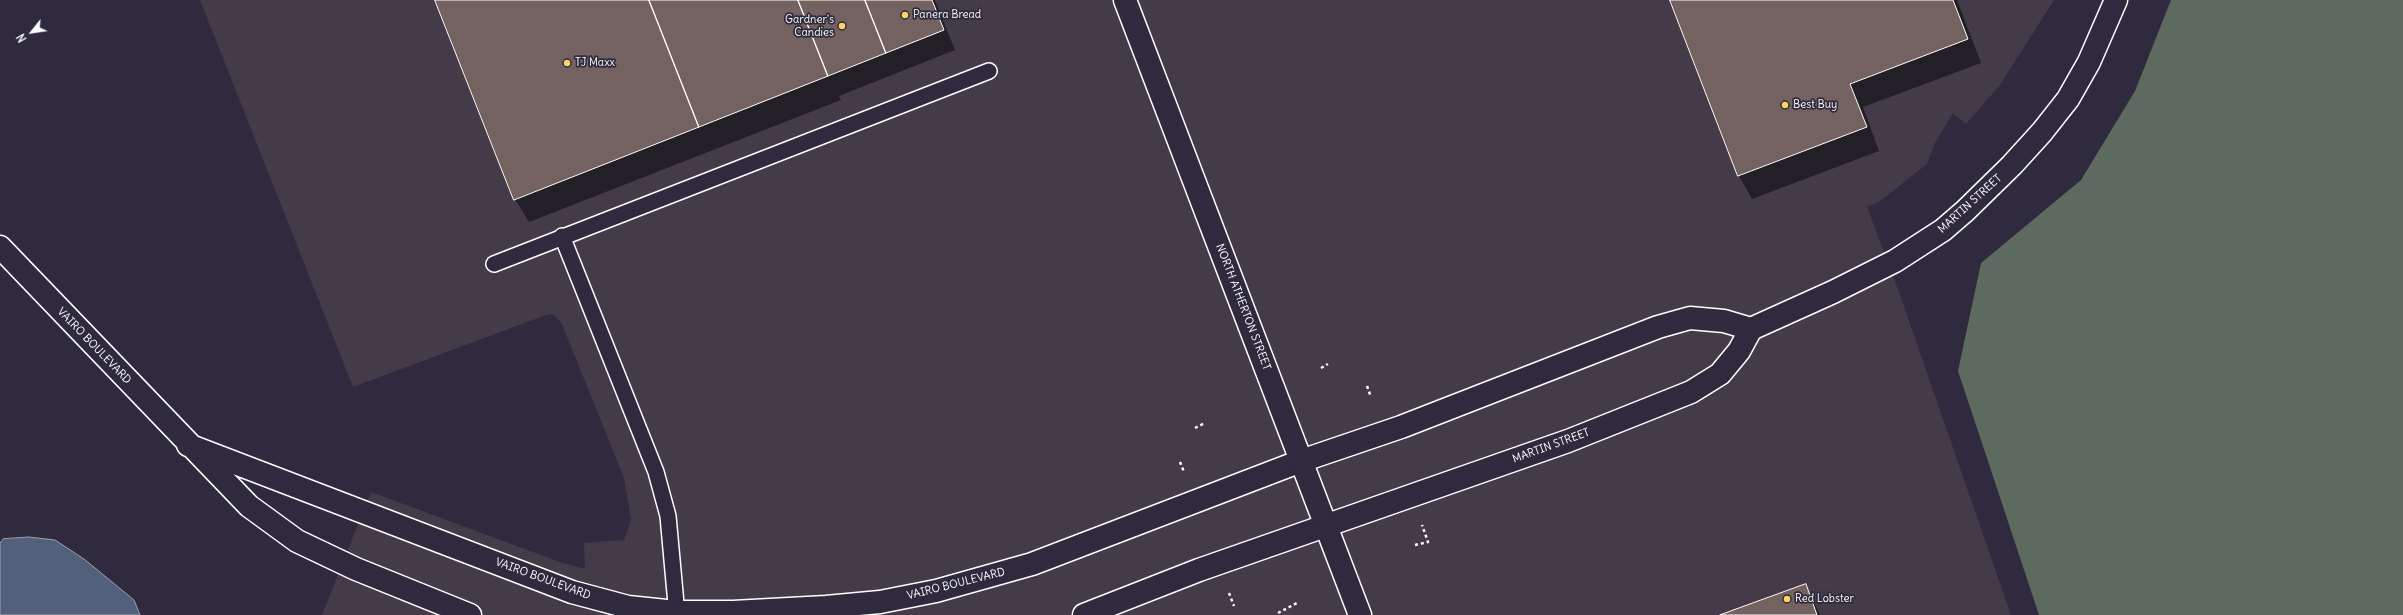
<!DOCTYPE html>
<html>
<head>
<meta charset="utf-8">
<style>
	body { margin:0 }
	#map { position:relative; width:2403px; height:615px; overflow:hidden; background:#2f2a3d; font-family:Delius,sans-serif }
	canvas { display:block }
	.north { position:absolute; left:12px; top:12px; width:40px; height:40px; -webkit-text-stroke:3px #2f2a3d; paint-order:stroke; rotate:240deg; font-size:11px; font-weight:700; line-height:16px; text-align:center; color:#fff }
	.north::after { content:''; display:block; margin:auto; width:14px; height:18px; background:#fff; clip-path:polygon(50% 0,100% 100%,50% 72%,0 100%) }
</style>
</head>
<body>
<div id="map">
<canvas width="2403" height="615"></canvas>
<div class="north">N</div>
</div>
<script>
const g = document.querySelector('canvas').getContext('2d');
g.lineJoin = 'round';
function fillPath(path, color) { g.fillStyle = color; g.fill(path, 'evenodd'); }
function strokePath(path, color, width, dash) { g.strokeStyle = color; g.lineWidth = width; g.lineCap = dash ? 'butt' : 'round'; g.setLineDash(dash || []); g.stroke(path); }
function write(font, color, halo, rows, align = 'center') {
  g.font = font + ' Delius,sans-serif'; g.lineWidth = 3.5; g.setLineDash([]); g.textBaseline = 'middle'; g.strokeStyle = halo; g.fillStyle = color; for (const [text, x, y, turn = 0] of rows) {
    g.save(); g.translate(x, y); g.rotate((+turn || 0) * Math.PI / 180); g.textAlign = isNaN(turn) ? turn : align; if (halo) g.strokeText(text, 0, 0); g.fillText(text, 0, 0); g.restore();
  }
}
const built = new Path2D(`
	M200,0H2054L2000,85L1966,124L1953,113L1935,143L1927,164L1879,202L1867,207L1900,295L2011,615H322L371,492L560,562L585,569L584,543L624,540L631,520L624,478L561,322L553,314L546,315L353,387Z`);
const green = new Path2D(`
	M2171,0H2403V615H2039L1958,371L1981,263L2081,180L2135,91Z`);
const water = new Path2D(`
	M29,537L55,540L84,559L134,600L140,615H0V543L3,539Z`);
const shadow = new Path2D(`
	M436,0H935L955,50L839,96L841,100L529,222L515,199Z
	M1671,0H1957L1981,63L1863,107L1879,151L1752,199L1739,176Z
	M1805,585L1820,615H1723Z`);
const building = new Path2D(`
	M435,0H649L699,127L514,200Z
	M649,0H798L828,76L699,127Z
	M798,0H865L886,53L828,76Z
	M865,0H932L944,30L886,53Z
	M1670,0H1953L1968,39L1850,84L1867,127L1738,176Z
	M1806,584L1817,615H1720Z`);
const path = new Path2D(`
	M1321,368L1328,364
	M1367,386L1371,397
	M1195,428L1205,423
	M1180,462L1184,472
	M1415,545L1428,542L1422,525
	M1229,593L1234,606
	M1278,613L1297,603`);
const lane = new Path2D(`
	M562,236L656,472L668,516L677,615
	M494,264L989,71`);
const secondary = new Path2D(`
	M0,247L249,506L297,541L356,569L470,615
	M188,445L572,592L628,607L676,612H733L826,607L880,602L936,591L1032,564L1301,461L1401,427L1658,327L1690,318L1724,321L1751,329
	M1084,615L1199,570L1568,441L1691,392L1720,374L1739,351L1751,329L1833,292L1895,261L1943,230L1965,211L2012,165L2042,132L2068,99L2089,62L2116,0`);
const primary = new Path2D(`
	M1125,0L1360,615`);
const markers = [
	[905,15,4,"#ffd166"],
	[842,26,4,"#ffd166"],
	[567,63,4,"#ffd166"],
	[1785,105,4,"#ffd166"],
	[1787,599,4,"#ffd166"]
];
const poiNames = [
	["Panera Bread",913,15],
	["Gardner's",834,20,"right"],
	["Candies",834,33,"right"],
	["TJ Maxx",575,63],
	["Best Buy",1793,105],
	["Red Lobster",1795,599]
];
const streetNames = [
	["MARTIN STREET",1970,204,-42],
	["NORTH ATHERTON STREET",1243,307,69],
	["VAIRO BOULEVARD",94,346,46],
	["MARTIN STREET",1551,446,-20],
	["VAIRO BOULEVARD",543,579,20],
	["VAIRO BOULEVARD",956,584,-14]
];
fillPath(built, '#433b48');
fillPath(green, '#5c6a60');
fillPath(water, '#53607b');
strokePath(water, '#98a0b0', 1);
fillPath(shadow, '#0007');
fillPath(building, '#736260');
strokePath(building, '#fff', 1);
strokePath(lane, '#fff', 18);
strokePath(secondary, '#fff', 25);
strokePath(primary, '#fff', 25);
strokePath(path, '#fff', 2.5, [3, 3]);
strokePath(lane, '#2f2a3d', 15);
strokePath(secondary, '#2f2a3d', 22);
strokePath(primary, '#2f2a3d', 22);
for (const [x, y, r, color] of markers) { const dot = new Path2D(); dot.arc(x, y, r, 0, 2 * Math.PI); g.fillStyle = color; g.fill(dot); strokePath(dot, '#2f2a3d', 1.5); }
write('11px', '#fff', '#2f2a3d', poiNames, 'left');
write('11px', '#fff', '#2f2a3d', streetNames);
</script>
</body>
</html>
